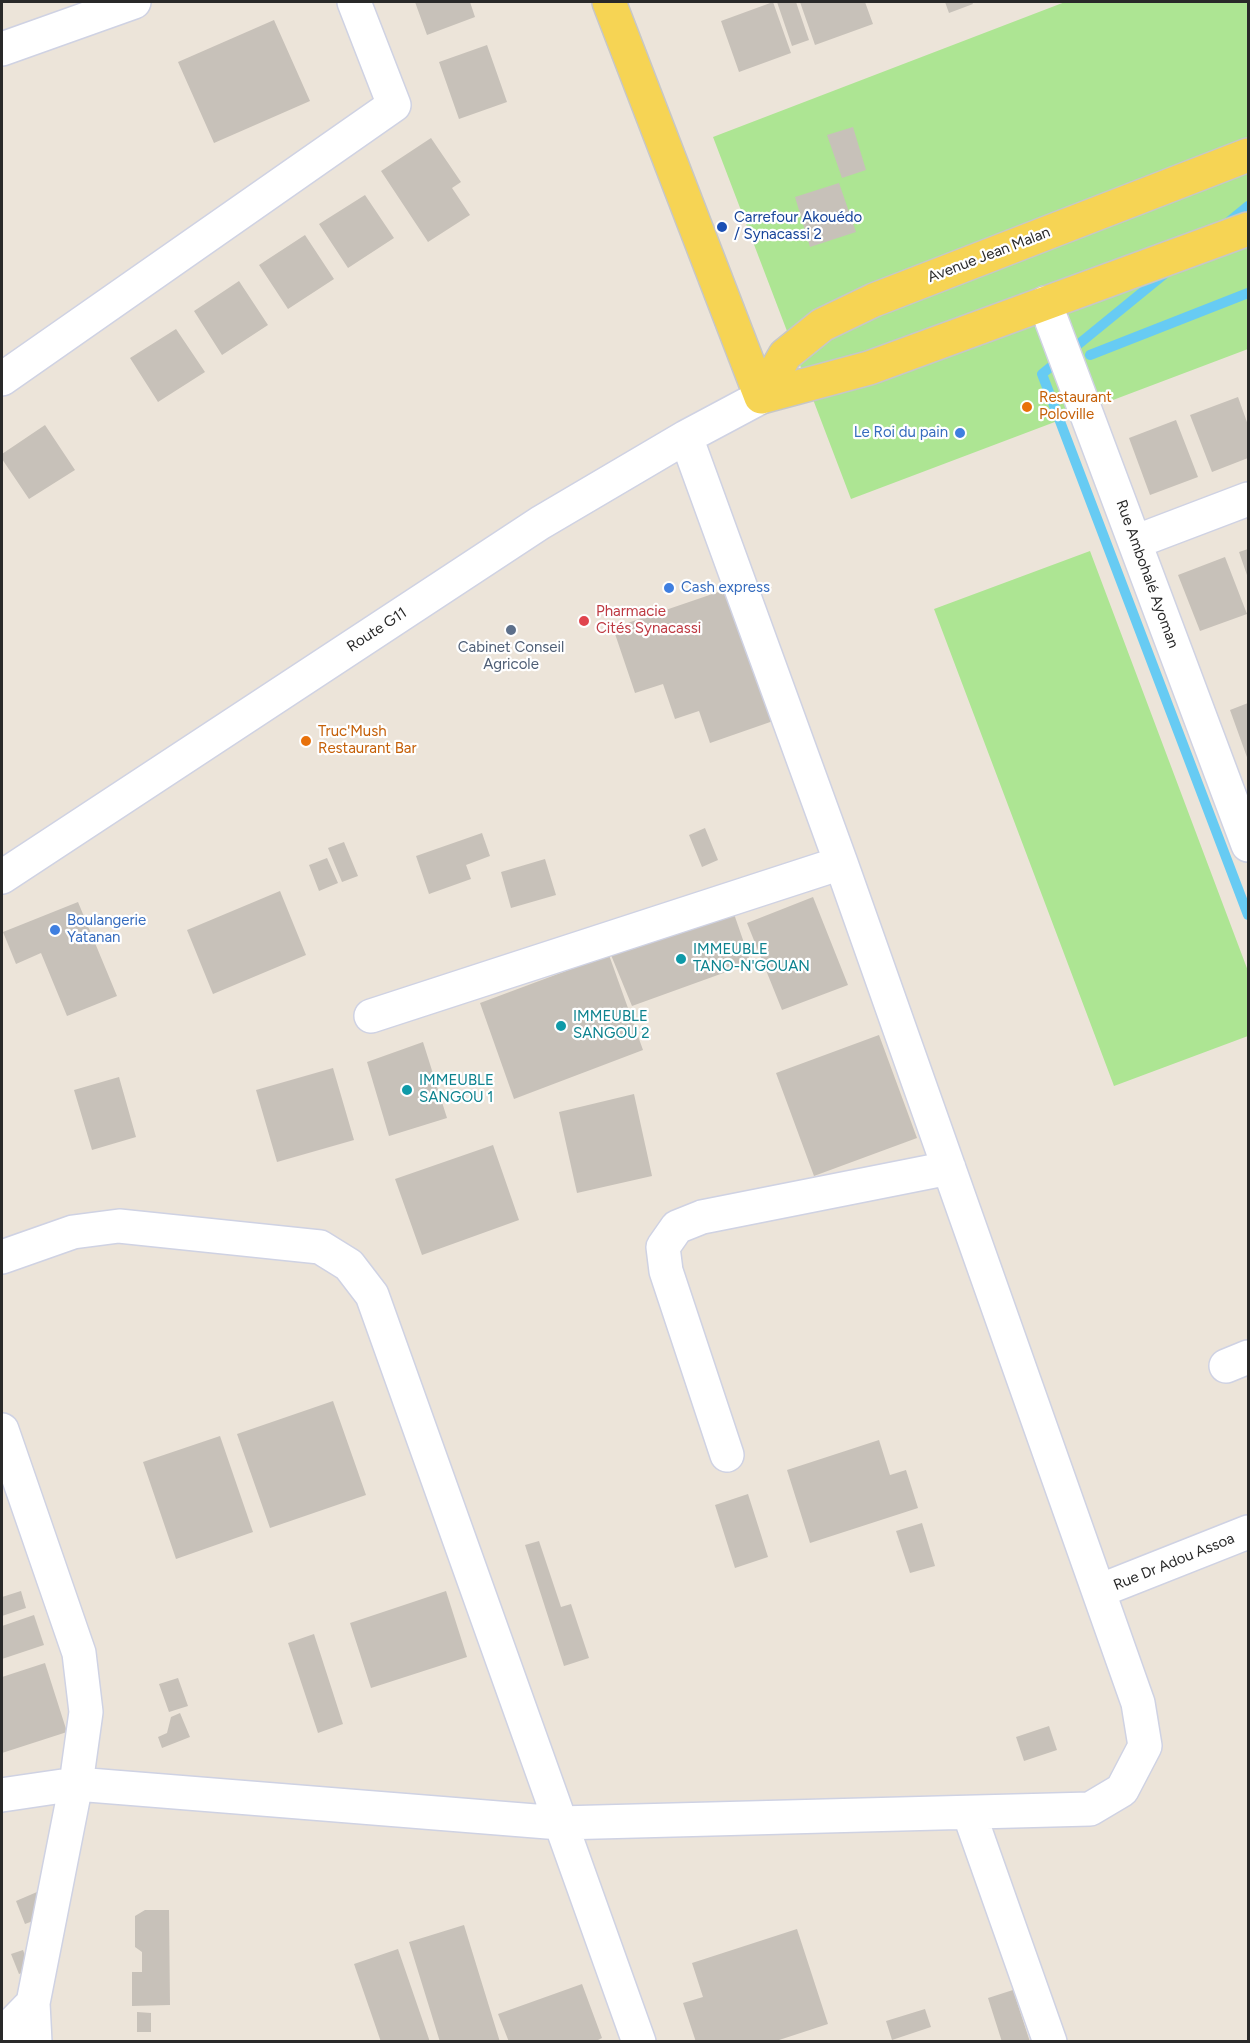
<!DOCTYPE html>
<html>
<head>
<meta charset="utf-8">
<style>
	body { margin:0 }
	#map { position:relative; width:1250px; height:2043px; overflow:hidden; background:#ece4d9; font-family:Figtree,sans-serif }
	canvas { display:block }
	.frame { position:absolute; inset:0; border:3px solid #292929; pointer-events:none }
</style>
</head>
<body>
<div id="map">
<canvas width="1250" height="2043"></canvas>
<div class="frame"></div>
</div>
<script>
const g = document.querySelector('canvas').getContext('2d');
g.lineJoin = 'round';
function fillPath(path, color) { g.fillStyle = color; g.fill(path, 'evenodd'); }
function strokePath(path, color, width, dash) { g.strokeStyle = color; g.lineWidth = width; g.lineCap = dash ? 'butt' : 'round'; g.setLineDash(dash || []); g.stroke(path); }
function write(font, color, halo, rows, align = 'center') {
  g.font = font + ' Figtree,sans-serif'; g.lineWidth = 4.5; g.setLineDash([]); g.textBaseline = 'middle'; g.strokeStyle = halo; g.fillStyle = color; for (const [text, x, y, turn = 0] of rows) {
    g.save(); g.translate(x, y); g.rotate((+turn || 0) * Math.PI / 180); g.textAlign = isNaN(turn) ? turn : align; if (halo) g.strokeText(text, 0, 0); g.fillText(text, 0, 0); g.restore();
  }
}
const green = new Path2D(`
	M1065,2H1248V349L851,499L713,137Z
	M1090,551L1248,971V1036L1114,1086L934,609Z`);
const stream = new Path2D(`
	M1226,224L1248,206
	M1167,272L1042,374L1248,915
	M1090,355L1248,293`);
const building = new Path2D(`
	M415,2H470L475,17L427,35Z
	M773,2L791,53L739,72L721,21Z
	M777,2H796L809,40L792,46Z
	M800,2H865L873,24L815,45Z
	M945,2H972L973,4L949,13Z
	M274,20L310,101L214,143L178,62Z
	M487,45L507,102L459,119L439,62Z
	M853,127L866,170L842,178L827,135Z
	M431,138L461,182L452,188L470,215L428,242L381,171Z
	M839,183L856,232L810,247L795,197Z
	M365,195L394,238L348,268L319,224Z
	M305,235L334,279L288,309L259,265Z
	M239,281L268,325L222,355L194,311Z
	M176,329L205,372L158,402L130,358Z
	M1238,397L1248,425V458L1212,472L1190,415Z
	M1176,420L1198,477L1150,495L1129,438Z
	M45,425L75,470L29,499L2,459V454Z
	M1248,549V578L1239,552Z
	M1225,557L1247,614L1200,631L1178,575Z
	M730,588L776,720L710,743L699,711L675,719L663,684L635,693L613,628Z
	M1248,703V760L1230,710Z
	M705,828L718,860L702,867L689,835Z
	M482,833L490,856L466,865L471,879L429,894L416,856Z
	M344,842L358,876L342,882L328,848Z
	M327,858L338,883L319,891L309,865Z
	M545,859L556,895L511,908L501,872Z
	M280,891L306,955L213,994L187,930Z
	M813,897L848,985L782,1010L747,923Z
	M78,902L117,996L67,1016L41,953L16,964L3,932Z
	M733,911L751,963L632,1006L611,955Z
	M609,955L643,1050L514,1099L480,1003Z
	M879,1035L917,1138L814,1176L776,1073Z
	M423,1042L447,1118L389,1136L367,1062Z
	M333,1068L354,1140L277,1162L256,1090Z
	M119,1077L136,1137L92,1150L74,1090Z
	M634,1094L652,1176L577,1193L559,1112Z
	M493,1145L519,1220L422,1255L395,1179Z
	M333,1401L366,1495L270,1528L237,1434Z
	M220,1436L253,1532L176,1559L143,1462Z
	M879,1440L890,1475L906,1470L918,1508L810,1543L787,1470Z
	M748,1494L768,1557L735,1568L715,1505Z
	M922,1523L935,1566L910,1573L896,1531Z
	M539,1541L561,1607L571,1604L589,1658L564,1666L525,1545Z
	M21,1591L26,1608L2,1616V1597Z
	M446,1591L467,1657L371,1688L350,1623Z
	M34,1615L44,1645L2,1659V1626Z
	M314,1634L343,1724L318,1733L288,1643Z
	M45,1663L67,1732L2,1753V1677Z
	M178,1678L188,1706L169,1712L159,1684Z
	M180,1713L190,1737L162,1748L158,1737L167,1733L171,1717Z
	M1049,1726L1057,1750L1024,1761L1016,1737Z
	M37,1892L46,1916L25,1924L16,1901Z
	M145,1910H169L170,2005L132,2006V1972H142V1952L135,1947V1916Z
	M464,1925L500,2042H440L409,1942Z
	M797,1929L828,2024L773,2042H696L683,2003L703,1997L692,1963Z
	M398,1949L430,2042H381L354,1964Z
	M23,1950L30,1970L19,1974L11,1954Z
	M582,1984L602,2038L594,2042H509L498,2014Z
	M1013,1990L1030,2042H1002L988,1998Z
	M925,2009L931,2027L892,2040L886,2021Z
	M137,2012L151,2013V2032H137Z`);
const minor = new Path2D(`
	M2,49L134,2
	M1045,303L1248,845
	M2,379L394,105L354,2
	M1135,542L1248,499
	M2,877L540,523L686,437L761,397
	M371,1016L841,863
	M2,1257L73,1232L119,1226L320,1247L349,1265L372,1295L639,2042
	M1226,1366L1248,1357
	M2,1430L79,1653L86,1712L76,1784L33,2003L35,2042
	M727,1455L666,1271L663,1247L677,1227L702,1217L949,1168
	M1099,1591L1248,1532
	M2,1795L76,1784L560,1823L1090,1809L1122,1790L1145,1746L1138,1703L841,863L686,437
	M969,1813L1050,2042
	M2,2035L33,2003`);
const major = new Path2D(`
	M609,2L761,397
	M761,397L785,355L822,325L874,300L1248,155
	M761,397L869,368L1248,229`);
const markers = [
	[722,227,6,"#1a4fb4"],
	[1027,407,6,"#e8710a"],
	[960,433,6,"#3f7fe0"],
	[669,588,6,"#3f7fe0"],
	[584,621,6,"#e0444e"],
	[511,630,6,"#5c6f8a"],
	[306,741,6,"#e8710a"],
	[55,930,6,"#3f7fe0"],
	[681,959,6,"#0f9aa8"],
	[561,1026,6,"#0f9aa8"],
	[407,1090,6,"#0f9aa8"]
];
const transitNames = [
	["Carrefour Akouédo",734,218],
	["/ Synacassi 2",734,235]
];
const streetNames = [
	["Avenue Jean Malan",989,255,-21],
	["Rue Ambohalé Ayoman",1147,574,70],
	["Route G11",377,630,-33],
	["Rue Dr Adou Assoa",1174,1562,-22]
];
const foodNames = [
	["Restaurant",1039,398],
	["Poloville",1039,415],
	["Truc'Mush",318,732],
	["Restaurant Bar",318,749]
];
const shopNames = [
	["Le Roi du pain",948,433,"right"],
	["Cash express",681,588],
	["Boulangerie",67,921],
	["Yatanan",67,938]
];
const healthNames = [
	["Pharmacie",596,612],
	["Cités Synacassi",596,629]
];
const serviceNames = [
	["Cabinet Conseil",511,648],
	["Agricole",511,665]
];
const cultureNames = [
	["IMMEUBLE",693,950],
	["TANO-N'GOUAN",693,967],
	["IMMEUBLE",573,1017],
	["SANGOU 2",573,1034],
	["IMMEUBLE",419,1081],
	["SANGOU 1",419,1098]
];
fillPath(green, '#ade593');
strokePath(stream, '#67cbf3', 10);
fillPath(building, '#c7c1b9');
strokePath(minor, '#cfd2e3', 36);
strokePath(major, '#c7c7c7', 36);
strokePath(minor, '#fff', 33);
strokePath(major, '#f6d454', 33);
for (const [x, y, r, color] of markers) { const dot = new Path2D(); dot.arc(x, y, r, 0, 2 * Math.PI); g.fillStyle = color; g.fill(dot); strokePath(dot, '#fff', 2); }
write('15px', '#164399', '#fff', transitNames, 'left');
write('15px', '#292929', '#fff', streetNames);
write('15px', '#c56008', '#fff', foodNames, 'left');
write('15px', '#366cbe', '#fff', shopNames, 'left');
write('15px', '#be3a42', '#fff', healthNames, 'left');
write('15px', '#4e5e75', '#fff', serviceNames);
write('15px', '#0d838f', '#fff', cultureNames, 'left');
</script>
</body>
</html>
